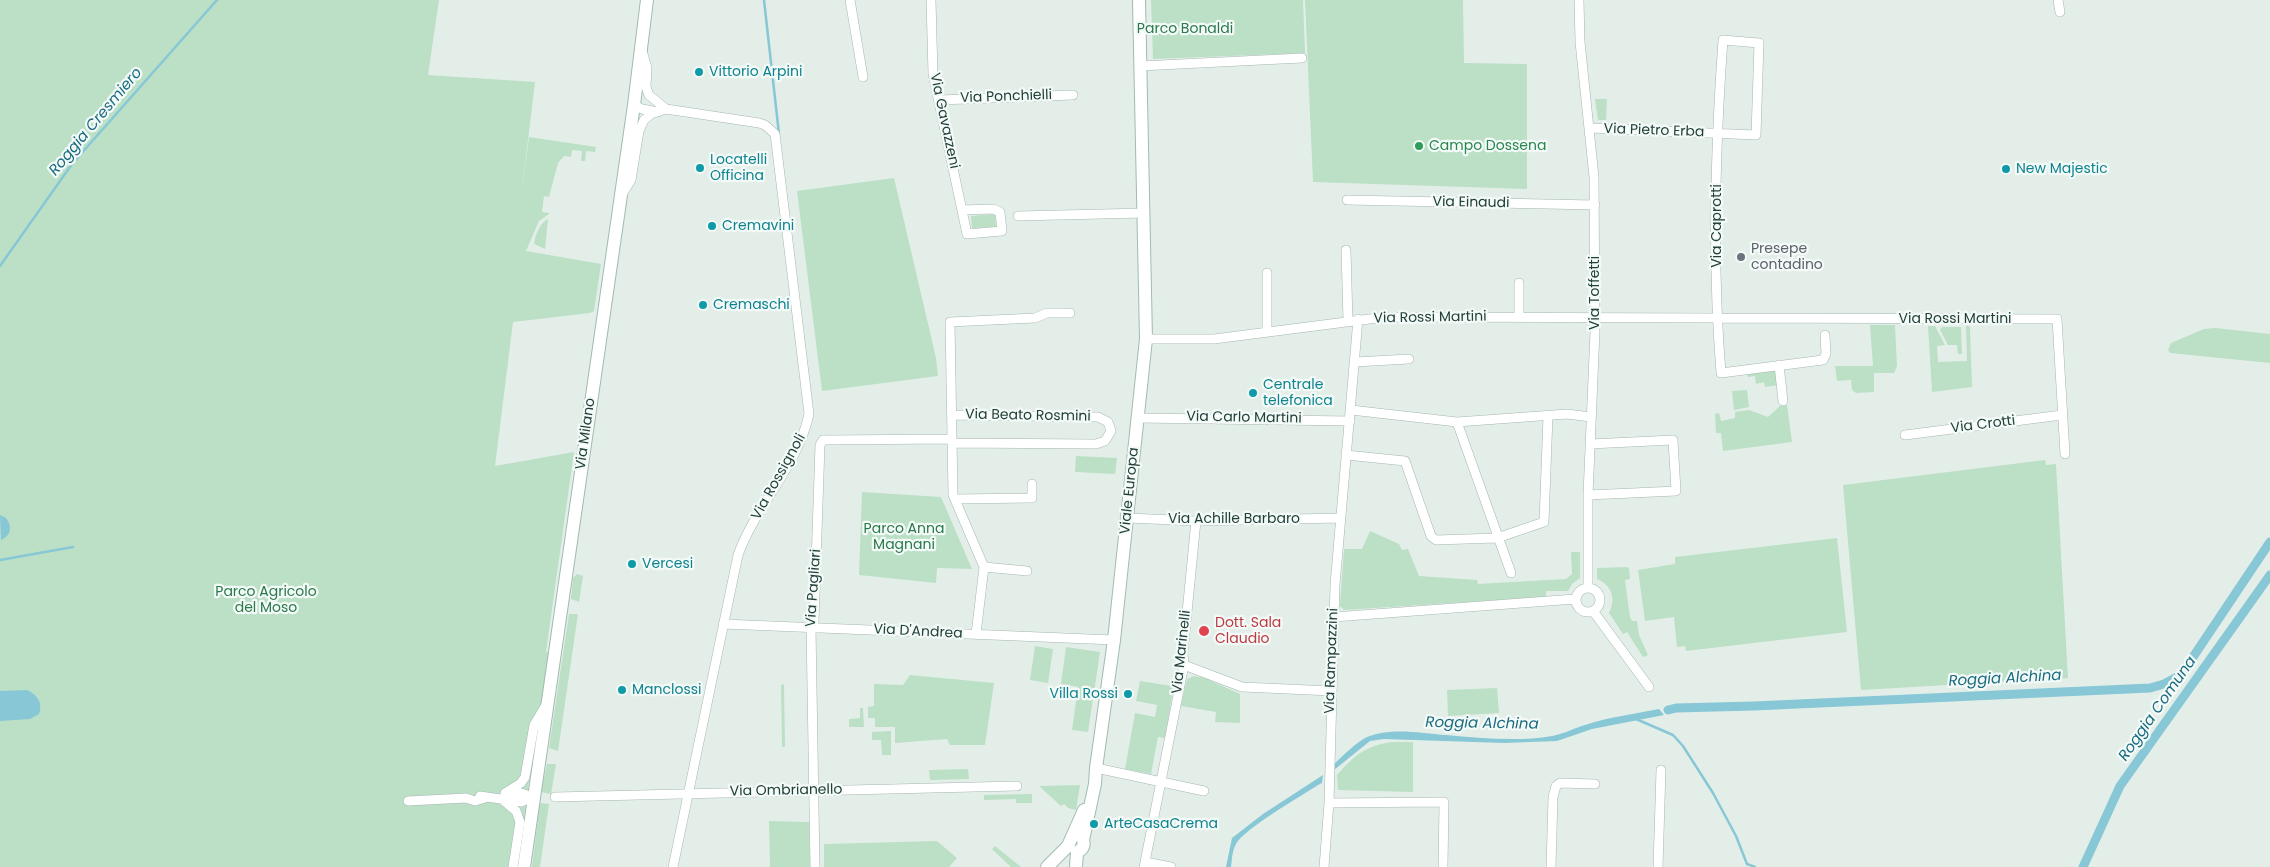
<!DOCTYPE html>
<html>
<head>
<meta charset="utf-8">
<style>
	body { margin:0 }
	canvas { display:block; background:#e3eee9 }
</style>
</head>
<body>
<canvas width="2270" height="867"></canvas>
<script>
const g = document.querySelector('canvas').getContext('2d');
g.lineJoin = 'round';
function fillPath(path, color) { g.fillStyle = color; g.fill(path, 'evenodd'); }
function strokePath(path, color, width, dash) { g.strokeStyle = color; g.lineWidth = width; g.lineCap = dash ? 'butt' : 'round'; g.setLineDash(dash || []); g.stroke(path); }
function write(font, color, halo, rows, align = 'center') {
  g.font = font + ' Poppins,sans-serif'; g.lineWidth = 4.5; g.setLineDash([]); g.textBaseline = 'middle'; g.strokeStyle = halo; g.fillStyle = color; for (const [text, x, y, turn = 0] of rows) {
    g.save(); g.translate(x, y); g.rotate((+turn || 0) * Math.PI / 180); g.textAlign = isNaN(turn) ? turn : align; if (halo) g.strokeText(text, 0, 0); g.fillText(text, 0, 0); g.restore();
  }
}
const green = new Path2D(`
	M0,0H439L428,75L535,82L521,198L529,137L596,147L595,152L586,151L585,161H581L582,151L572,150L571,157L564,156L558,163L549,197L544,196L542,212L549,213V214L539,221L526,251L601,264L594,311L590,313L513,322L495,466L574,452L546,652H550L543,700L539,708L517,867H0Z
	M1151,0H1303L1305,53L1153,59Z
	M1305,0H1463L1464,63L1527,64V189L1313,182Z
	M1595,99H1607L1606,120H1598Z
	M894,178L936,358L938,376L822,391L797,191Z
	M995,214L996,227L972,228L971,216Z
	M548,219L545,249L534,244C535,235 540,223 548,219Z
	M1870,325H1895L1897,366L1894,373H1874V392L1856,393L1852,390L1851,380L1837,381L1835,366H1873Z
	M1966,325L1970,327L1972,387L1932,392L1928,326H1935L1945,345L1937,346L1938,362L1967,361Z
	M1942,327H1961L1962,354H1958L1957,345H1948L1940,330Z
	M2215,328L2270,334V363L2170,353L2168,350L2171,343L2204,329Z
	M1776,370L1778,385L1765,387L1764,382L1756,384L1755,376L1748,377L1747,373Z
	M1747,390L1749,407L1734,410L1732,391Z
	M1787,405L1792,442L1723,451L1721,433H1716L1715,414L1719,413L1721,421L1735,418V412L1749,410L1768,417L1780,406Z
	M1076,456L1117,458L1115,474L1075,472Z
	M2045,460L2046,465L2056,464L2068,678L1861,690L1843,485Z
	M862,492L941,497L972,569L937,568L936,583L859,575Z
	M1370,531L1399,544L1402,550L1408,549L1419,576L1477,580L1478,584L1566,579L1572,574L1571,552H1580V578L1572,584L1568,591H1546V597L1344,610L1340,606L1344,549H1362Z
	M1837,538L1847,632L1686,651L1685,646L1677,647L1674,617L1645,621L1638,570L1675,564V557Z
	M1626,567L1629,568L1630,579L1625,580L1630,617L1632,621H1637L1639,635L1648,655L1643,657L1627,632L1623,634L1609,613C1616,599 1612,585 1597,579V568Z
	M577,574L583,576L579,602L571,599L573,578Z
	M569,614H578L558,751L549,748Z
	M1035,646L1053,649L1048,683L1030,680Z
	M1066,647L1100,652L1088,732L1072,730L1078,687L1061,684Z
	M910,675L994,683L985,745H950L947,739L895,743V727H875V718H868V707L874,706V684L903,685Z
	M1194,676L1205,678L1240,694V723L1215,722L1216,712L1181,706L1187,679Z
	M1140,681L1172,686L1173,690L1165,738L1158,737L1151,774L1125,769L1135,713L1155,717L1157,705L1136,701Z
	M784,684L785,747H782L781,685Z
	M1497,688L1499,713L1448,716L1447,690Z
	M860,708H863L864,727H849V719L860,718Z
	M891,731V755H882L881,740H872V732Z
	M1392,742H1413V792L1338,790L1337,775C1355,755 1365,746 1392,742Z
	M547,764H556L551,794L541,792Z
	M968,769L969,779L930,780L929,770Z
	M1080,785L1076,810L1068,808L1064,804L1061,806L1039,786Z
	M1032,794V803H1016V799L984,800V795Z
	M540,803L549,804L540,867H532Z
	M769,821L809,822L810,867H770Z
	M937,841L957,858L949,867H824V844Z
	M995,846L1021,867H1011L992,849Z`);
const water = new Path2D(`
	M0,515L6,518C12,526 12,535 1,540Z
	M27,690C38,695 43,703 39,714L30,719L0,721V691Z
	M1659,709L1664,715L1592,729L1557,741L1504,743L1384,739L1370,741L1334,770V764C1344,755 1355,743 1367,737C1390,727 1422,733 1446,735C1480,738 1519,742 1552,736C1564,734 1574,728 1585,725C1609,717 1634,714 1659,709Z
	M1323,775L1322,783L1318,785C1300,797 1245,828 1236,844C1232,851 1232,860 1231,867H1226L1232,838L1263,814Z`);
const stream = new Path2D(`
	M764,0L779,134
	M0,266L72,164L217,0
	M0,560L73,547
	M1636,719L1673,735L1683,746L1713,793L1736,836L1747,864L1755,867`);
const canal = new Path2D(`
	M1668,710L1676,708L1754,706L2150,688L2164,684L2181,675L2270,542
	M2083,867L2120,786L2270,575`);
const street = new Path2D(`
	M850,0L863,77
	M931,0L933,74L967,234L1002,231L1000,212L993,209L962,210
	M1579,0L1580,42L1594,177L1595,331L1588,495V587
	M2058,0L2060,12
	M643,54L647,68L646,87L649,95L666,109L759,123L765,125L775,134L809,414C798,466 756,505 738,555L673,867
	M1140,66L1302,58
	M939,100L1073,95
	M634,105L642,109L658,112
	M1590,128L1756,135L1759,43L1723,40C1715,150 1712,263 1721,373L1823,360L1826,354L1825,335
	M623,193L631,180L639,131L644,120L651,114L666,109
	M1347,200L1595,205
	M1018,216L1144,213
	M1346,250L1348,321
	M1519,317V283
	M1267,331V273
	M1146,339H1214L1385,317L2057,319L2065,454
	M1355,362L1409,359
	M1779,365L1783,401
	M1351,410L1457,422L1567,414L1591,417
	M952,415L1098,417L1108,422L1111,431L1105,441L1096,444L952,443
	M1138,418L1350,421
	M1457,422L1511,573
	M1905,435L2062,415
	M1346,455L1405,461L1431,536L1436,540L1497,538L1544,522L1548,416
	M1588,495L1676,491L1673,440L1590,444
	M955,499L1032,498V484
	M1128,518L1196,521L1340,518
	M984,567L1027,571
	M1576 600a12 12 0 1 1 24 0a12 12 0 1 1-24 0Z
	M1593,611L1649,687
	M1334,617L1575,599
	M723,624L1114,640
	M976,634L984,567L953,495L950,322L1035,318L1047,313H1070
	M1184,665L1242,687L1332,691
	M1096,768L1204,791
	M505,793L521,783L525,777L534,725L546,705
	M505,793H521L533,797
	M480,796L521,802L533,797
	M555,797L1017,786
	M408,801L466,798L475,801L485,798
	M504,801L516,811L520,822L513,867
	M1329,803L1444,802L1443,867
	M1145,862L1171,867
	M815,867L811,627L814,622L820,445L823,440L952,439
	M1144,867L1184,665L1183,653L1196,521
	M1324,867L1329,803L1335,585L1358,319
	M1551,867L1553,797L1556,786L1560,783L1595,784
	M1658,867L1661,770`);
const secondary = new Path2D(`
	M1068,846L1084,810
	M1077,852C1082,850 1085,846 1083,840L1095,784L1096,768L1114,640L1146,339L1139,0
	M524,867L634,105L647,0
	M1047,867L1068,846
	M1076,867L1077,852`);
const markers = [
	[699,72,5,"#0f9aa8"],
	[1419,146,5,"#2e9e5b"],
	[700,168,5,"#0f9aa8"],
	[2006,169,5,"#0f9aa8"],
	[712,226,5,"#0f9aa8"],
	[1741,257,5,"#6b7280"],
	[703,305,5,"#0f9aa8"],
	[1253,393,5,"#0f9aa8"],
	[632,564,5,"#0f9aa8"],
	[1204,631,6,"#e0444e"],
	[622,690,5,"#0f9aa8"],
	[1128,694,5,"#0f9aa8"],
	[1094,824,5,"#0f9aa8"]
];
const parkNames = [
	["Parco Bonaldi",1185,29],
	["Parco Anna",904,529],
	["Magnani",904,545],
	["Parco Agricolo",266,592],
	["del Moso",266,608]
];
const cultureNames = [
	["Vittorio Arpini",709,72],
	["Locatelli",710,160],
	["Officina",710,176],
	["New Majestic",2016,169],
	["Cremavini",722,226],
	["Cremaschi",713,305],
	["Centrale",1263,385],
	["telefonica",1263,401],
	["Vercesi",642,564],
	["Manclossi",632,690],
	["Villa Rossi",1118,694,"right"],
	["ArteCasaCrema",1104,824]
];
const streetNames = [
	["Via Ponchielli",1006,97,-2],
	["Via Gavazzeni",944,121,78],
	["Via Pietro Erba",1654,131,2],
	["Via Einaudi",1471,203,1],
	["Via Caprotti",1717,226,-90],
	["Via Toffetti",1595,293,-90],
	["Via Rossi Martini",1430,318,-1],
	["Via Rossi Martini",1955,319],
	["Via Beato Rosmini",1028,416,1],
	["Via Carlo Martini",1244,418,1],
	["Via Crotti",1983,425,-7],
	["Via Milano",586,434,-82],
	["Via Rossignoli",779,477,-61],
	["Viale Europa",1130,491,-84],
	["Via Achille Barbaro",1234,519],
	["Via Pagliari",814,588,-86],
	["Via D'Andrea",918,632,3],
	["Via Marinelli",1182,652,-84],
	["Via Rampazzini",1332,661,-88],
	["Via Ombrianello",786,791,-1]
];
const leisureNames = [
	["Campo Dossena",1429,146]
];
const worshipNames = [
	["Presepe",1751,249],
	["contadino",1751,265]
];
const healthNames = [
	["Dott. Sala",1215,623],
	["Claudio",1215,639]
];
const waterNames = [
	["Roggia Cresmiero",96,122,-50],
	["Roggia Alchina",2005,679,-3],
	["Roggia Comuna",2158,709,-55],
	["Roggia Alchina",1482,724,1]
];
fillPath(green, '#bbe0c6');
fillPath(water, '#88c7d5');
strokePath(stream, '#88c7d5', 2.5);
strokePath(canal, '#88c7d5', 9);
strokePath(street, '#a5b6b1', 10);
strokePath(secondary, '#a1bab2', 14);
strokePath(street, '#fff', 9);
strokePath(secondary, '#fff', 12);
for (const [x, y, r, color] of markers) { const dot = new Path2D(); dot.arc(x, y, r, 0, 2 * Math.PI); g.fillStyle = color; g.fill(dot); strokePath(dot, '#f4faf7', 2); }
write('14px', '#29794b', '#f4faf7', parkNames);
write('14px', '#0d838f', '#f4faf7', cultureNames, 'left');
write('14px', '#214039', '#f4faf7', streetNames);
write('14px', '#27864d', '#f4faf7', leisureNames, 'left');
write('14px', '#5b616d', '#f4faf7', worshipNames, 'left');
write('14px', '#be3a42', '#f4faf7', healthNames, 'left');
write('italic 15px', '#186b80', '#f4faf7', waterNames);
</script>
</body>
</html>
